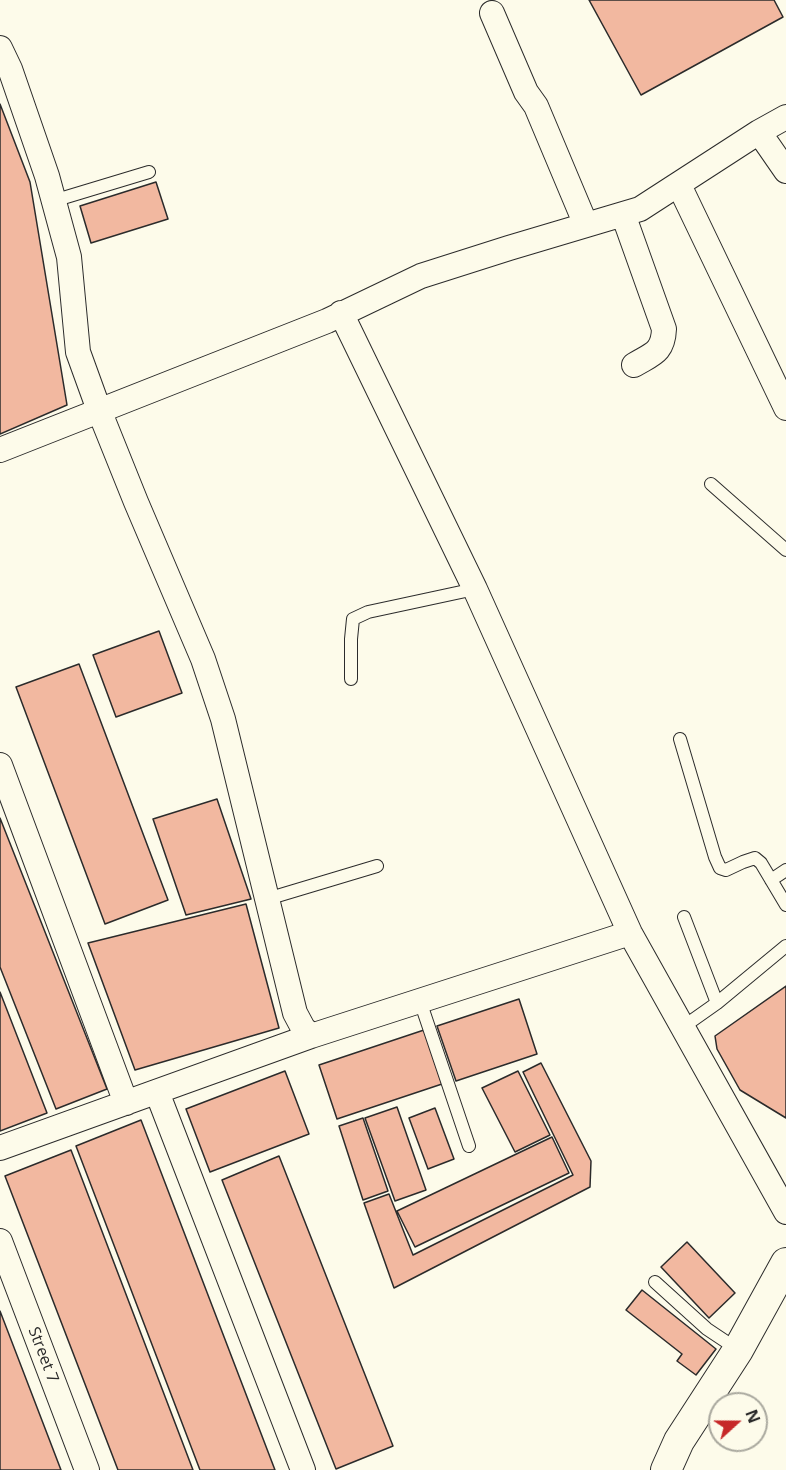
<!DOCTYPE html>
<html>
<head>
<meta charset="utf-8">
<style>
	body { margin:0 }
	#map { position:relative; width:786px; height:1470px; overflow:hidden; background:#fdfbea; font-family:"Open Sans",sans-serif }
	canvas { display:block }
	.north { position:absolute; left:708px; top:1392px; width:60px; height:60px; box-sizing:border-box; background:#fdfbea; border:2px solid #a9a89e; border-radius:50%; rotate:69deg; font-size:16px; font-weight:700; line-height:24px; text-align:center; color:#2b2b2b }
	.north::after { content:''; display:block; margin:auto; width:21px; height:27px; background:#c62828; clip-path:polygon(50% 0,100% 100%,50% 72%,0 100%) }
</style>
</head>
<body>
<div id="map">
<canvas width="786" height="1470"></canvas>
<div class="north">N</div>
</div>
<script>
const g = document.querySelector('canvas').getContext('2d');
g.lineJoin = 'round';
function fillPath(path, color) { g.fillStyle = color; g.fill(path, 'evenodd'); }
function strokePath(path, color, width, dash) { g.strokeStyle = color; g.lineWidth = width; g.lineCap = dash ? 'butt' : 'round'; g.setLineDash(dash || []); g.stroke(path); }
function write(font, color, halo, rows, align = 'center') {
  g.font = font + ' "Open Sans",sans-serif'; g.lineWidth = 4.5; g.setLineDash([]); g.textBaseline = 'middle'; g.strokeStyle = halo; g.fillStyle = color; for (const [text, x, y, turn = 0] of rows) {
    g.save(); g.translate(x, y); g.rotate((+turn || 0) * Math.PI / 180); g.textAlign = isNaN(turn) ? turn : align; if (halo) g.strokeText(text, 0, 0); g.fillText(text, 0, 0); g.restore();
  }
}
const building = new Path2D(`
	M589,0H774L783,17L641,95Z
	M0,104L30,182L67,405L0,434Z
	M156,182L168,219L91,243L80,206Z
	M159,631L182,693L116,717L93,655Z
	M79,664L168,900L105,924L16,687Z
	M217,799L251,899L186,915L153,819Z
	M0,818L107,1089L56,1109L0,967Z
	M246,904L279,1028L135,1070L88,943Z
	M786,986V1118L740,1090L717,1049L715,1036Z
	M0,992L47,1113L0,1131Z
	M519,999L537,1054L456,1081L437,1026Z
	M424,1030L442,1084L337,1119L319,1065Z
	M541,1063L591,1161L590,1187L394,1288L364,1203L389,1194L413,1255L573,1175L523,1072Z
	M285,1071L309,1134L210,1172L186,1109Z
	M518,1071L550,1135L515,1152L482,1088Z
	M397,1107L426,1190L395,1201L365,1118Z
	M435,1108L454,1159L428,1169L409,1118Z
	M363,1118L388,1191L363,1200L339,1126Z
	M141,1120L275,1470H200L76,1146Z
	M552,1137L569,1173L415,1247L397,1211Z
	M71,1150L193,1470H118L5,1176Z
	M279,1156L393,1446L336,1469L222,1180Z
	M687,1242L735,1293L709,1318L661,1267Z
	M642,1290L716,1349L696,1375L677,1361L682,1354L626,1310Z
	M0,1311L61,1470H0Z`);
const service = new Path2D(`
	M53,201L149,172
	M711,484L786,550
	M351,679V639L353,619L368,612L475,589
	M680,739L715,857L720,868L726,870L743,862L755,858L761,863L786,905
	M771,880L786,870
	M267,899L377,866
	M684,917L717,1003
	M420,1001L469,1146
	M683,1027L717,1003L786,946
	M655,1282L707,1329L737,1349`);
const minor = new Path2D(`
	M492,13L526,92L536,106L586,225
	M0,48L10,69L47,176L69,257L78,352L99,410L136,502L203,659L223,719L295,1013L303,1028L311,1036
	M759,132L786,171
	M679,185L786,408
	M623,214L664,329C663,353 652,354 634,365
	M341,313L475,589L630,933L786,1212
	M0,450L327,321L421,276L509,248L640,209L759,132L786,117
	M0,765L126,1103
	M157,1092L303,1470
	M0,1148L311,1036L630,933
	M0,1241L87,1470`);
const tertiary = new Path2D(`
	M666,1470L679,1441L738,1350L786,1263`);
const streetNames = [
	["Street 7",43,1355,69]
];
fillPath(building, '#f2b8a0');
strokePath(building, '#2b2b2b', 1.5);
strokePath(service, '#2b2b2b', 14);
strokePath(minor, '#2b2b2b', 26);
strokePath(tertiary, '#2b2b2b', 32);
strokePath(service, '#fdfbea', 12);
strokePath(minor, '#fdfbea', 24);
strokePath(tertiary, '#fdfbea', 30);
write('16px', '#2b2b2b', '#fdfbea', streetNames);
</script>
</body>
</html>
